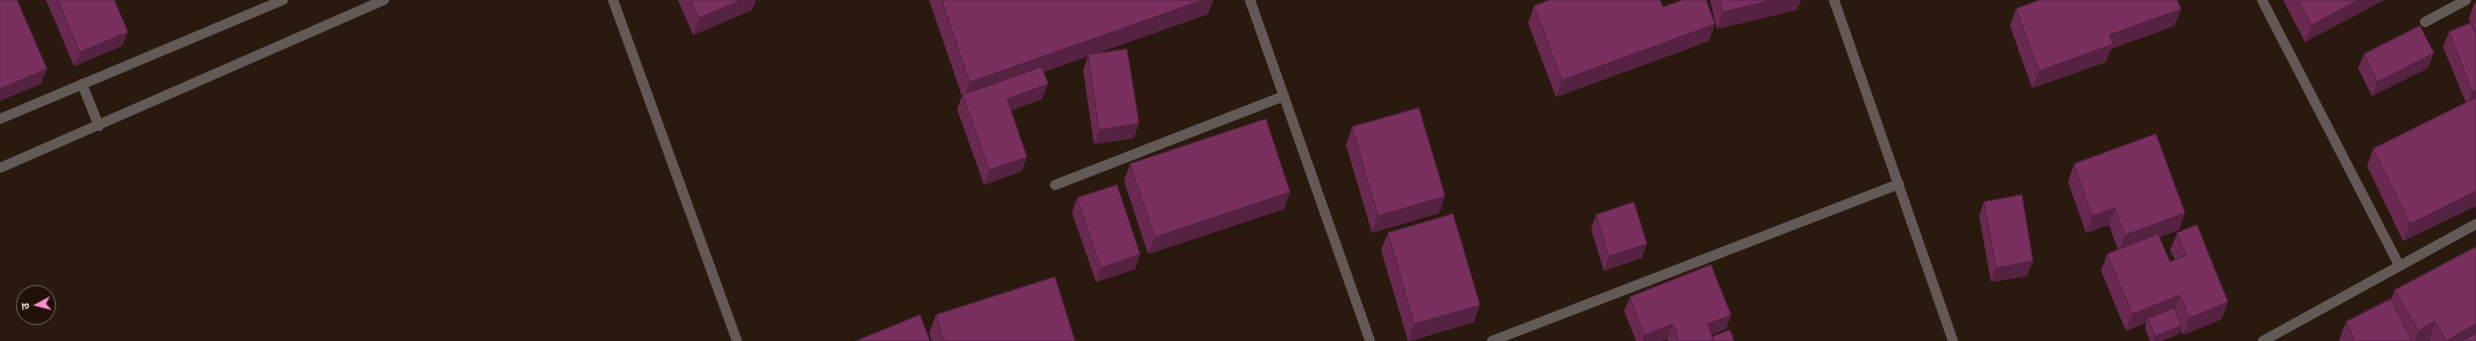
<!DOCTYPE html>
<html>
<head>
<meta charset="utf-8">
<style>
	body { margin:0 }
	#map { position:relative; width:2476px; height:341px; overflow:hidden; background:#2a190f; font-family:"DM Sans","Noto Sans Devanagari",sans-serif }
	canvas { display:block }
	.north { position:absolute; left:16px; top:285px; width:40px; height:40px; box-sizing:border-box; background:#201007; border:1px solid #72645c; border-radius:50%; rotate:263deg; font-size:11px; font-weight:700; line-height:16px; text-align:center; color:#eee2db }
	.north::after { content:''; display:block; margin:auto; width:14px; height:18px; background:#f790cf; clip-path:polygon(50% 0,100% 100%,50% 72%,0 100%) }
</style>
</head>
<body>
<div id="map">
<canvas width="2476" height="341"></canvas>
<div class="north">उ</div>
</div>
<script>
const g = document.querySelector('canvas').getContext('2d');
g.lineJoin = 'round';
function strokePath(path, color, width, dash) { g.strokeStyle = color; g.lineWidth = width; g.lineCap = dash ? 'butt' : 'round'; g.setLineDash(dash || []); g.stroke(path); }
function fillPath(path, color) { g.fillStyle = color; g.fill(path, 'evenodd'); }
const minor = new Path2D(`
	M613,0L737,341
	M1250,0L1370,341
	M1834,0L1953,341
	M2262,0L2399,265
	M2425,22L2466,0
	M82,84L99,126
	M0,119L283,0
	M0,168L384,0
	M1055,185L1284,96
	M1492,341L1899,184
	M2263,341L2476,224`);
const wall = new Path2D(`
	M46,0H114L128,32L122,46L74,66Z
	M678,0H756L752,10L693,35Z
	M929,0H1213L1208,14L1092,55L1134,138L1094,144L1083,70L1088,56L1043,72L1042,99L1011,110L1022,171L984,185L957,109L962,96Z
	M1710,0H1801L1797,10L1717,29Z
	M2283,0H2384L2305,42Z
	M2476,3V206L2403,241L2367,166L2373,149L2466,103L2443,47L2449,32L2471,23L2469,18L2474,4Z
	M1534,6L1663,7L1709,41L1556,97L1528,23Z
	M2016,9H2181L2174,26L2111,49L2106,62L2032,88L2010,26Z
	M2364,54L2428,68L2372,96L2358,68Z
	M1352,127L1445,196L1439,213L1372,233L1346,145Z
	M1130,164L1284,209L1148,254L1124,181Z
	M2074,164L2179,230L2159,237L2170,262L2175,260L2170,250L2177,233L2222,319L2183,335L2180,329L2179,334L2161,341H2150L2145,328L2146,323L2126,331L2101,271L2107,254L2118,250L2109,225L2086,233L2068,182Z
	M1077,198L1140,254L1135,269L1096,282L1072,213Z
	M1984,202L2027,276L1991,282L1979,216Z
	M1596,215L1642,258L1604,271L1591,229Z
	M1388,233L1474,322L1410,341H1408L1381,250Z
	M2395,290L2476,341H2430L2429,340L2426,341H2340L2339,340L2346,322L2391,300Z
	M1630,297L1731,315L1726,329L1711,335L1712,337L1734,341H1668L1667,339L1661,341H1636L1624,311Z
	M936,315L1075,341H932L929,333Z`);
const shadedWall = new Path2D(`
	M741,0H756L752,10L693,35L699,18Z
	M1203,0H1213L1208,14L964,100V99L970,82Z
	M1772,0H1801L1797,10L1717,29L1723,12Z
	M2358,0H2384L2305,42L2312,25Z
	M2181,9L2174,26L2111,49L2106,62L2032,88L2039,71L2109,35Z
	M1715,24L1709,41L1556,97L1562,80Z
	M128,32L122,46L74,66L80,52Z
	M2434,53L2428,68L2372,96L2377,82Z
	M47,69L41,84L0,101V89Z
	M1048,84L1042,99L1002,114L1007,99Z
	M2476,90V102L2467,106L2472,91Z
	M1139,123L1134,138L1094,144L1099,130Z
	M1027,157L1022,171L984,185L989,170Z
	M2476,191V206L2403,241L2410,224Z
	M1290,192L1284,209L1148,254L1155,237Z
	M1445,196L1439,213L1372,233L1378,216Z
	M2115,208L2109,225L2086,233L2092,216Z
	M2185,213L2179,230L2119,252L2125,235Z
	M1647,244L1642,258L1604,271L1609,256Z
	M1140,254L1135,269L1096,282L1101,268Z
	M2033,261L2027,276L1991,282L1996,268Z
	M2180,295L2174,312L2148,319L2146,323L2126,331L2132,314Z
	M2228,302L2222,319L2183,335L2189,318Z
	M1480,305L1474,322L1408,341L1414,324Z
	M1731,315L1726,329L1702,338L1707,324Z
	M2435,321L2429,340L2426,341H2415L2418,331Z
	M1673,324L1667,339L1661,341H1642L1644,335Z
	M2476,324V338L2471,341H2446Z
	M2182,325L2179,334L2161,341H2153L2155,336Z`);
const building = new Path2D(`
	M0,0H17L47,69L0,89Z
	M58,0H114L128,32L80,52Z
	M691,0H741L699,18Z
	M942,0H1203L970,82Z
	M1550,0H1660L1663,7L1682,0H1706L1715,24L1562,80L1534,6Z
	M1720,0H1772L1723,12Z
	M2040,0H2177L2181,9L2109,35L2113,44L2039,71L2016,9Z
	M2298,0H2358L2312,25Z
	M2471,23L2476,35V90L2472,91L2449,32Z
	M2420,26L2434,53L2377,82L2364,54Z
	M1127,49L1139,123L1099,130L1088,55Z
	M1042,67L1048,84L1007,99L1027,157L989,170L963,95Z
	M2476,98V191L2410,224L2373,149Z
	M1419,108L1445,196L1378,216L1352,127Z
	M1266,119L1290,192L1155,237L1130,164Z
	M2156,134L2185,213L2125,235L2115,208L2092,216L2074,164Z
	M1117,185L1140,254L1101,268L1077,198Z
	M2022,195L2033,261L1996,268L1984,202Z
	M1634,202L1647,244L1609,256L1596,215Z
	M1453,214L1480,305L1414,324L1388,233Z
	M2197,225L2228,302L2189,318L2180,295L2132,314L2107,254L2158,234L2170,262L2186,255L2177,233Z
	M2476,247V324L2446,341L2435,321L2418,331L2395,290Z
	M1711,265L1731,315L1707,324L1714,341H1679L1673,324L1644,335L1630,297Z
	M1055,277L1075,341H944L936,315Z
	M2391,299L2412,341H2355L2346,322Z
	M2174,308L2182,325L2155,336L2148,319Z
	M920,315L930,341H856Z
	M1730,330L1734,341H1714L1712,337Z
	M2476,334V341H2462Z`);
strokePath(minor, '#635956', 10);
fillPath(wall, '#692951');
fillPath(shadedWall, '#552242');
fillPath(building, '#7a305e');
strokePath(building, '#552242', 1);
</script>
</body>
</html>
